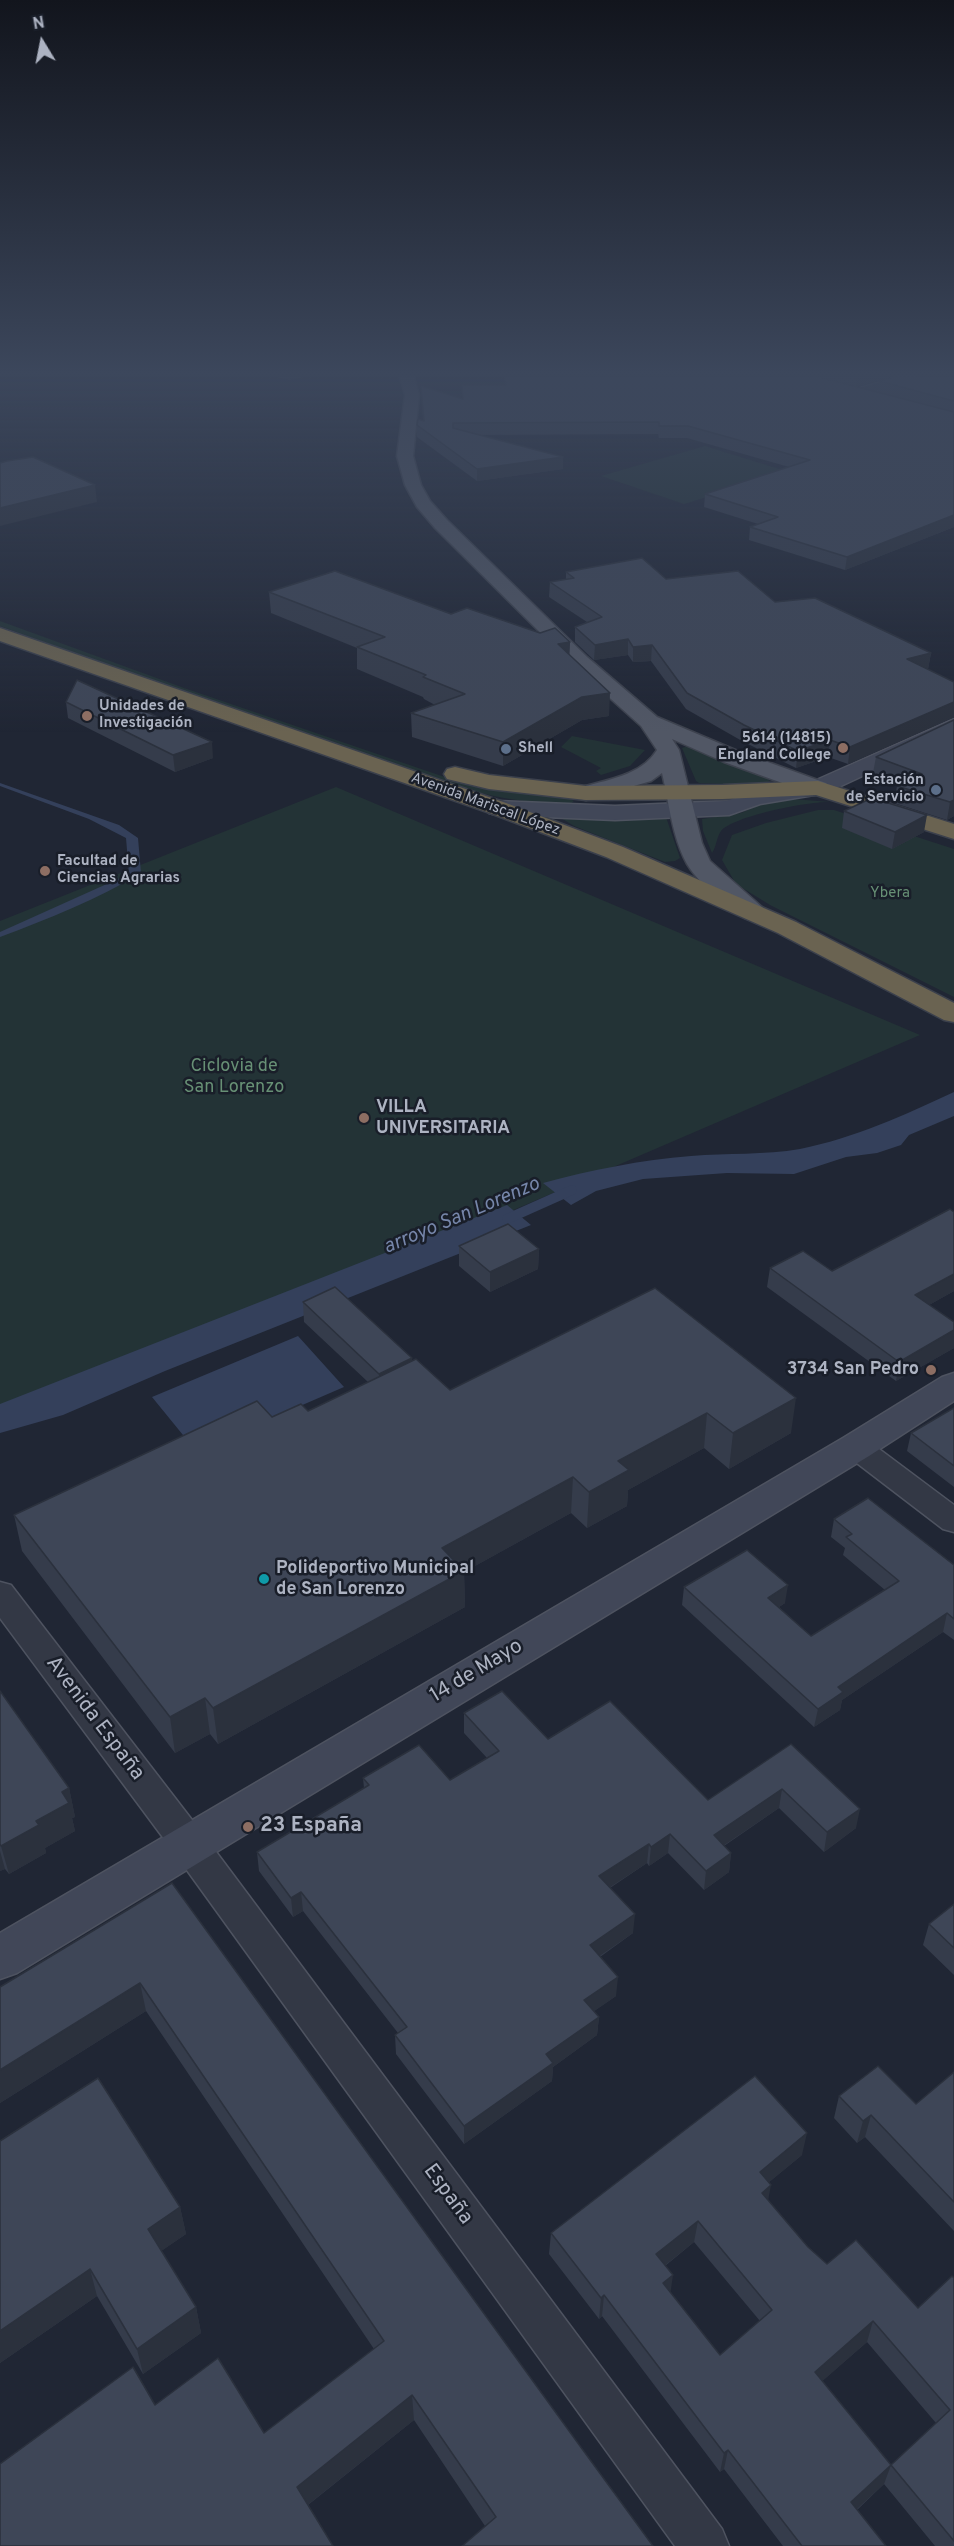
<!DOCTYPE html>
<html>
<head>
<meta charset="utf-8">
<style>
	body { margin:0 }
	#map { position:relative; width:954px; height:2546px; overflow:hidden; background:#202634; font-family:Overpass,sans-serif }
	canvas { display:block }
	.north { position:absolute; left:12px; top:12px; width:60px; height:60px; -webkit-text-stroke:4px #191e29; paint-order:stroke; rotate:350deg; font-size:16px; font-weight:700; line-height:24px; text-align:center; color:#adb3c2 }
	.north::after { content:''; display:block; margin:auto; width:21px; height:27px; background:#adb3c2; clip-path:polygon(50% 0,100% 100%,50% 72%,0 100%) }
</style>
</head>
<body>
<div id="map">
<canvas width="954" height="2546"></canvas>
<div class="north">N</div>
</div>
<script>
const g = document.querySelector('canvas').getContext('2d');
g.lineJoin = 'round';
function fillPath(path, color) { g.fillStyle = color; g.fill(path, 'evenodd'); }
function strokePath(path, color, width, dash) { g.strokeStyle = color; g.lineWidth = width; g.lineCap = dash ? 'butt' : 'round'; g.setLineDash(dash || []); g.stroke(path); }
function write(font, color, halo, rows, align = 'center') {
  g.font = font + ' Overpass,sans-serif'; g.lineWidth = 5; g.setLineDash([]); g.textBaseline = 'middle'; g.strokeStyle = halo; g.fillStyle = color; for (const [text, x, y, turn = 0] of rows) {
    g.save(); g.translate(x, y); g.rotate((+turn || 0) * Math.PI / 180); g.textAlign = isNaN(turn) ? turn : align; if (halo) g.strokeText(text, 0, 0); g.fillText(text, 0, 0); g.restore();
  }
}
const green = new Path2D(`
	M705,446L789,472L684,504L601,476Z
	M0,621L184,688L471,786L566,797L574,801L569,805C533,803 500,799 466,789L178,691L0,626Z
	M572,736L645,750L630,766L601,775L596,771L601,768L561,747Z
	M688,746L765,777L770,781L759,785L699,783L696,781L682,748Z
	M336,787L920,1035L0,1431V921Z
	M781,798L830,802C810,801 733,816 721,831C716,838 717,846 712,853L703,831L702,819L741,813L765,802Z
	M818,810H834L954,849V997L770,905L736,884L722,860L732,835L766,823Z
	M666,817L680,858L675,861L665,862L574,826L561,818Z`);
const water = new Path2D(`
	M0,783L119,825L138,838L141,873C98,899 48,919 0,937V932L129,874L126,838L89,819L0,786Z
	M954,1092V1116L909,1135L901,1145L877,1153L846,1157L794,1174L727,1173L643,1179L596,1191L571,1205L543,1183C591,1170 641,1160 691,1156C727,1153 765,1155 800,1149C854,1138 905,1115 954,1092Z
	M507,1205L531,1225L165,1371L63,1415L0,1433V1404Z
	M298,1336L344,1387L196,1451L152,1397Z`);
const stream = new Path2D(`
	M507,1219L572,1190`);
const street = new Path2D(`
	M898,377H916L914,379L857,397L851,393L853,390Z
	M856,1437L867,1440L954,1505V1532L943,1529L845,1454L841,1447L845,1440Z
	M0,1582L11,1585L202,1833L722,2529L729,2546H675L176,1855L0,1618Z`);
const secondary = new Path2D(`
	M954,719V733L826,793L760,804L729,815L615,820L497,815L489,813L485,808L489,803L497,801L615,806L726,801L755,791L812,782Z
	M954,1373V1401L869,1456L17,1973L0,1979V1933L843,1438L942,1377Z`);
const primary = new Path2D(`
	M400,377H414L419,395L413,456L421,485L430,501L447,520L587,657L657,717L740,752L826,783L829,788L826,793L818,795L810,793L724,762L672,739L679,750L702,843L710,861L763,908L767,913L763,918L754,921L745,918C726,902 700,886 687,864C672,837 669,802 662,773L651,781L586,800L578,798L575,793L578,788C606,780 641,776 657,750L641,726L573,665L435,528L417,507L405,485L397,456L405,395Z`);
const highway = new Path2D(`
	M0,628L506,803L623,847L796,922L954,1003V1022L944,1020L778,933L606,857L490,813L0,641Z
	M455,767L489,775L586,786L723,785L818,781L954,824V839L816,795L723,799L586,800L489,789L447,779L444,774L447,769Z`);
const wall = new Path2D(`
	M278,377H303L289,380Z
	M504,377H890L856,387L878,392L879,381L954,377V527L845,570L749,540L750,527L758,524L704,507L705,494L789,467L687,438H659L658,434L479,435L563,457V469L477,481L417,437V425L423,420L421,386L462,399L505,385Z
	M566,572L666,579L775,602L931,653L928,669H927L954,682V717L848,764L828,757L796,768L742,741L686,709L651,661L633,662L628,655L594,660L575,642V627L587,622L549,597L550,582L566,579Z
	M269,592L451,614L540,633L570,642L569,654L609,716L582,720L503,766L412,737L411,713L435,705L424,699L423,697L357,669V648L271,613Z
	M66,702L213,758L175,772L68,718Z
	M954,720V816L947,820L894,803L897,786L901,784L873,773L876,757Z
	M844,811L924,832L892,849L842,828Z
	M459,1246L539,1249L538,1269L490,1292L459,1266Z
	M770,1268L832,1271L954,1291L929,1305L954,1322V1348L896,1381L767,1287Z
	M655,1288L791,1433L729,1469L704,1448L628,1490L627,1506L587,1528L571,1513L464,1572L465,1607L218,1744L210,1734L175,1753L22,1551L14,1515L272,1417L308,1411L368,1382L304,1322L303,1302L412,1361L450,1390Z
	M954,1408V1487L907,1451L911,1433Z
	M834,1519L954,1565V1640L943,1632L842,1700L840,1710L814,1727L682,1605L684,1587L785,1603L779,1607L811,1636L885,1590L843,1555L845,1548L831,1537Z
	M0,1691L69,1788L75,1817L72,1818L75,1831L45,1848L46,1853L9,1874L5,1869L0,1871Z
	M464,1713L548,1739L708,1800L791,1744L856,1828L824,1852L779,1808L724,1846L731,1853L729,1872L704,1890L668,1853L649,1866L647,1863L610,1888L633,1933L600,1957L616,1996L594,2011L599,2017L597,2035L553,2067L552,2081L464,2144L396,2054L395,2035L398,2033L303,1911L293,1917L259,1871L257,1852L364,1788L363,1778L450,1780L487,1758L464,1733Z
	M172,1883L580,2446L485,2526L414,2420L308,2505L155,2405L264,2433L374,2349L146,2011L0,2103V1987Z
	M954,1904V1975L923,1945L929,1924Z
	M954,2072V2231L865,2137L857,2143L834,2118L839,2096L916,2104Z
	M0,2141L180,2207L186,2234L161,2251L196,2307L201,2333L143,2374L97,2296L0,2363Z
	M802,2155L769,2182L768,2201L808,2247L827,2264L918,2308L954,2278V2546H935L884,2484L857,2510L886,2546H783L724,2469L720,2472L602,2316L599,2319L549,2254L551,2233ZM694,2242L760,2321L720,2355L670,2292L665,2266ZM867,2342L936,2423L891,2465L822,2381Z`);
const shadedWall = new Path2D(`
	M289,377H303L289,380Z
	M857,377H890L856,387Z
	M563,457V469L477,481V469Z
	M95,485L97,502L0,526V508Z
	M954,515V527L845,570L847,557Z
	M628,639V655L594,660L595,645Z
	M570,642L569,664L558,644Z
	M652,645L651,661L633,662V647Z
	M931,653L928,669L905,675L907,659Z
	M610,693L609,716L582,720L503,766V742L582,697Z
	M954,702V717L848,764L850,747Z
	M830,740L828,757L796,768L798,751Z
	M212,742L213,758L175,772L173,755Z
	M954,800V816L947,820L950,802Z
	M927,815L924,832L892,849L895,832Z
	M539,1249L538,1269L490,1292V1272Z
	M954,1274V1291L911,1315L915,1295Z
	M954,1330V1348L896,1381L899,1362Z
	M412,1358L413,1379L380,1394L379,1374Z
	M796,1398L791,1433L729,1469L733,1433Z
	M707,1413L704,1448L628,1490L627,1506L587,1528L589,1492L618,1461Z
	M573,1477L571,1513L464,1572L465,1607L218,1744L213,1708L442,1548Z
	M788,1585L785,1603L765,1616L768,1598Z
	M947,1613L943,1632L842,1700L840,1710L814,1727L818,1709L838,1687Z
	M205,1698L210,1734L175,1753L170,1717Z
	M69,1788L75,1817L72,1818L75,1831L45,1848L46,1853L9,1874L1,1846L62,1792Z
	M782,1789L779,1808L711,1854L714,1835Z
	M860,1809L856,1828L824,1852L827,1832Z
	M670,1834L668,1853L649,1866L651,1847Z
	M649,1844L647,1863L598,1895L599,1876Z
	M0,1851L5,1869L0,1871Z
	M731,1853L729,1872L704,1890L706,1871Z
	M301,1892L303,1911L293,1917L291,1898Z
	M635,1914L633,1933L588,1964L590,1945Z
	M618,1977L616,1996L583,2019L584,2000Z
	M140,1983L146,2011L0,2103V2070Z
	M599,2017L597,2035L553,2067L552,2081L464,2144V2126L546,2054Z
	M871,2115L865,2137L857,2143L863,2121Z
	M807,2133L802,2155L756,2193L760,2172Z
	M771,2185L767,2206L762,2193Z
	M180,2207L186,2234L154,2256L148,2229Z
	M698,2221L694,2242L653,2275L656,2254Z
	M90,2269L97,2296L0,2363V2331Z
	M673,2275L670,2296L663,2283Z
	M604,2295L602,2316L599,2319L601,2298Z
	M196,2307L201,2333L143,2374L137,2349Z
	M873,2321L867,2342L810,2392L815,2372Z
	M412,2395L414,2420L300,2511L297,2487Z
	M728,2450L724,2469L720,2472L724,2453Z
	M891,2465L884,2484L844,2521L851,2502Z`);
const building = new Path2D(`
	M505,377H819L954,412V515L847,557L750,527L778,517L705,494L810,460L688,426H659V422L453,423V428L563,457L477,469L417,425L418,419L424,421L421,386L463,399L462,385H506Z
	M894,377H954V401L879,381Z
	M33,457L95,485L0,508V463L7,461Z
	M642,558L666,579L738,571L775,602L815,598L931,653L907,659L954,682V702L850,747L830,740L798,751L744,725L687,693L652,645L633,647L628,639L595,645L575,627L602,617L550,582L574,578L566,572Z
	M335,571L451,614L467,608L540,633L555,628L570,642L558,644L610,693L582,697L503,742L411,713L465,694L423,677L426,675L357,647L385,637L269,592Z
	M77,680L212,742L173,755L66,702Z
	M954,720V800L950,802L897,786L922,774L876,757Z
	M872,798L927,815L895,832L844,811Z
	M950,1209L954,1212V1274L915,1295L954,1322V1330L899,1362L770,1268L803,1251L832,1271Z
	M508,1224L539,1249L490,1272L459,1246Z
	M335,1287L412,1358L379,1374L303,1302Z
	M655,1288L796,1398L733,1433L707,1413L618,1461L629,1470L589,1492L573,1477L442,1548L464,1571L213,1708L205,1698L170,1717L14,1515L257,1401L272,1417L301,1404L308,1411L416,1359L450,1390Z
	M954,1408V1466L911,1433Z
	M868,1498L954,1565V1619L947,1613L838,1687L843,1692L818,1709L684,1587L747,1550L788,1585L768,1598L811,1636L899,1581L846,1537L852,1534L834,1519Z
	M0,1691L69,1788L62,1792L69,1803L36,1821L39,1825L1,1846L0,1844Z
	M502,1691L548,1739L610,1701L708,1800L791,1744L860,1809L827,1832L782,1789L714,1835L731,1853L706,1871L670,1834L651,1847L649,1844L599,1876L635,1914L590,1945L618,1977L584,2000L599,2017L546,2054L553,2063L464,2126L395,2035L407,2027L301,1892L291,1898L257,1852L369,1785L363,1778L419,1745L450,1780L499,1751L464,1713Z
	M172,1883L580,2446L653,2546H462L496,2517L412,2395L297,2487L333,2546H0V2464L133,2367L155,2405L218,2358L264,2433L384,2341L140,1983L0,2070V1987Z
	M954,1904V1948L929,1924Z
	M878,2066L916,2104L954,2072V2202L871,2115L863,2121L839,2096Z
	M755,2076L807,2133L760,2172L771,2185L762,2193L808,2247L827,2264L856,2240L918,2308L952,2276L954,2278V2541L891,2465L851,2502L886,2546H802L728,2450L724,2453L604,2295L601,2298L551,2233ZM698,2221L772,2310L720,2355L663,2283L673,2275L656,2254ZM873,2321L950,2410L891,2465L815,2372Z
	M98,2078L180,2207L148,2229L196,2307L137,2349L90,2269L0,2331V2141Z`);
const markers = [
	[87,716,6,"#8d6e63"],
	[843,748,6,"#8d6e63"],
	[506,749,6,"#5c6f8a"],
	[936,790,6,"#5c6f8a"],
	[45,871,6,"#8d6e63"],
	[364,1118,6,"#8d6e63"],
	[931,1370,6,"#8d6e63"],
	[264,1579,6,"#0f9aa8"],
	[248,1827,6,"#8d6e63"]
];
const farPoinames = [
	["Unidades de",99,707],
	["Investigación",99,724],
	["5614 (14815)",831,739,"right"],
	["England College",831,756,"right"],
	["Shell",518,749],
	["Estación",924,781,"right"],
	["de Servicio",924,798,"right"],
	["Facultad de",57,862],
	["Ciencias Agrarias",57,879]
];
const farStreetnames = [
	["Avenida Mariscal López",485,805,20]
];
const farParknames = [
	["Ybera",890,894]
];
const parkNames = [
	["Ciclovia de",234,1067],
	["San Lorenzo",234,1088]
];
const poiNames = [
	["VILLA",376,1108],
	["UNIVERSITARIA",376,1129],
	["3734 San Pedro",919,1370,"right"],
	["Polideportivo Municipal",276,1569],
	["de San Lorenzo",276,1590]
];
const waterNames = [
	["arroyo San Lorenzo",462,1217,-23]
];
const nearStreetnames = [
	["14 de Mayo",477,1672,-31],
	["Avenida España",94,1719,53],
	["España",447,2195,54]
];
const nearPoinames = [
	["23 España",260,1827]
];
fillPath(green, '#233336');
fillPath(water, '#34405b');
strokePath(stream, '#34405b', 10);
strokePath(street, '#4e5360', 3);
strokePath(secondary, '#4e5360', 3);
strokePath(primary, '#3d424e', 3);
strokePath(highway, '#3b404c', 3);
fillPath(street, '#333845');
fillPath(secondary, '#414758');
fillPath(primary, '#515765');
fillPath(highway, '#6a6351');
fillPath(wall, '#353c4b');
fillPath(shadedWall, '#2b313d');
fillPath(building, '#3e4657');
strokePath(building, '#2b313d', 1.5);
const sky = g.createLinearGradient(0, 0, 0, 733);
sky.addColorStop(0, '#12151d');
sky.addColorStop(0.51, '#3c475c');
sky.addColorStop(1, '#3c475c00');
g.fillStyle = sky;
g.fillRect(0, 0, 954, 733);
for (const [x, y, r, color] of markers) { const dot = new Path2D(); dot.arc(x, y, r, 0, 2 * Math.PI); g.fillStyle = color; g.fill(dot); strokePath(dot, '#191e29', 2); }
write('bold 15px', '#adb3c2', '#191e29', farPoinames, 'left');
write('15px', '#adb3c2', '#191e29', farStreetnames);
write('15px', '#679075', '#191e29', farParknames);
write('18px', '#679075', '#191e29', parkNames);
write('bold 18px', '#adb3c2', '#191e29', poiNames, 'left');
write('italic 20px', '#7686aa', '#191e29', waterNames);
write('21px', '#adb3c2', '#191e29', nearStreetnames);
write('bold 21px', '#adb3c2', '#191e29', nearPoinames, 'left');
</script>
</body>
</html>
